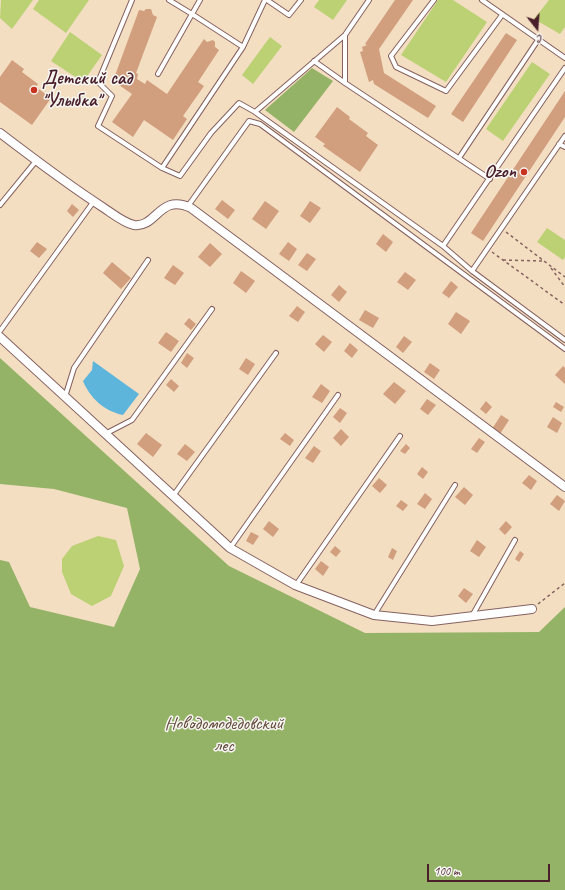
<!DOCTYPE html>
<html>
<head>
<meta charset="utf-8">
<style>
	body { margin:0 }
	#map { position:relative; width:565px; height:890px; overflow:hidden; background:#f3dec2; font-family:Caveat,sans-serif }
	canvas { display:block }
	.north { position:absolute; left:517px; top:8px; width:40px; height:40px; -webkit-text-stroke:3px #f6f6f2; paint-order:stroke; rotate:163deg; font-size:11px; font-weight:700; line-height:16px; text-align:center; color:#4a1f2b }
	.north::after { content:''; display:block; margin:auto; width:14px; height:18px; background:#4a1f2b; clip-path:polygon(50% 0,100% 100%,50% 72%,0 100%) }
	.scale { position:absolute; left:427px; top:864px; width:123px; height:18px; box-sizing:border-box; border:2px solid #4a1f2b; border-top:0; padding-left:5px; font-size:12px; line-height:14px; white-space:nowrap; color:#4a1f2b; -webkit-text-stroke:3px #f6f6f2; paint-order:stroke }
</style>
</head>
<body>
<div id="map">
<canvas width="565" height="890"></canvas>
<div class="north">С</div>
<div class="scale">100 m</div>
</div>
<script>
const g = document.querySelector('canvas').getContext('2d');
g.lineJoin = 'round';
function fillPath(path, color) { g.fillStyle = color; g.fill(path, 'evenodd'); }
function strokePath(path, color, width, dash) { g.strokeStyle = color; g.lineWidth = width; g.lineCap = dash ? 'butt' : 'round'; g.setLineDash(dash || []); g.stroke(path); }
function write(font, color, halo, rows, align = 'center') {
  g.font = font + ' Caveat,sans-serif'; g.lineWidth = 3; g.setLineDash([]); g.textBaseline = 'middle'; g.strokeStyle = halo; g.fillStyle = color; for (const [text, x, y, turn = 0] of rows) {
    g.save(); g.translate(x, y); g.rotate((+turn || 0) * Math.PI / 180); g.textAlign = isNaN(turn) ? turn : align; if (halo) g.strokeText(text, 0, 0); g.fillText(text, 0, 0); g.restore();
  }
}
const green = new Path2D(`
	M1,0H33L12,29L0,18Z
	M39,0H89L66,33L33,9Z
	M319,0H347L333,20L314,7Z
	M438,0H453L487,22L446,82L401,55Z
	M549,0H565V27L560,34L534,19Z
	M70,32L102,55L83,82L51,61Z
	M270,37L282,46L253,84L242,75Z
	M532,62L550,74L503,141L486,129Z
	M547,228L565,240V257L563,260L537,242Z
	M98,536L116,540L124,566L111,596L92,606L71,594L62,572V559L72,546Z`);
const forest = new Path2D(`
	M312,68L333,81L294,132L265,110Z
	M0,358L229,566L365,633L539,632L565,607V890H0V560L9,562L30,607L114,627L140,569L127,508L54,489L0,484Z`);
const water = new Path2D(`
	M93,361L139,394L123,415C104,411 90,398 83,381L92,370Z`);
const building = new Path2D(`
	M395,0H413L379,49L384,73L436,106L428,118L374,84L373,80L369,82L360,52L363,51L362,47L367,45L365,44Z
	M146,9H151L153,15L157,17L136,73L138,74L137,79L145,84L147,80L167,94L204,39L207,42L213,40L215,42V47L219,50L198,82L204,86L183,116L187,119L173,140L144,120L133,137L112,122L132,94L113,81L139,10L144,11Z
	M506,33L517,40L463,122L451,114Z
	M12,60L24,69L22,72L38,84L36,87L51,98L32,125L0,102V77Z
	M565,91V117L483,241L471,233Z
	M337,107L350,117L349,119L368,133L366,136L378,145L360,172L323,146L325,144L315,137Z
	M222,200L235,210L228,219L215,209Z
	M265,201L279,211L266,229L252,219Z
	M310,201L321,208L310,223L300,216Z
	M72,204L79,210L73,217L67,211Z
	M383,234L393,242L386,252L376,244Z
	M37,242L47,249L39,258L30,251Z
	M288,242L297,249L289,261L279,254Z
	M210,243L222,254L210,267L198,257Z
	M307,253L316,259L307,271L298,265Z
	M112,262L131,278L121,289L103,273Z
	M173,265L184,273L175,285L164,278Z
	M241,271L255,281L246,293L233,283Z
	M405,272L416,280L408,290L397,282Z
	M451,281L458,287L449,298L442,293Z
	M339,285L347,292L339,302L331,295Z
	M297,306L305,312L298,322L289,316Z
	M365,310L379,318L373,328L359,320Z
	M456,312L470,321L461,334L448,324Z
	M189,318L196,324L191,330L184,324Z
	M166,332L179,341L171,352L158,343Z
	M323,335L332,342L324,352L315,344Z
	M404,336L412,342L403,353L396,347Z
	M350,343L358,350L352,358L344,351Z
	M187,353L194,358L187,368L181,363Z
	M246,358L255,364L248,375L239,369Z
	M430,363L440,370L434,379L424,372Z
	M563,366L565,368V384L555,375Z
	M171,379L179,386L174,392L166,385Z
	M394,382L406,391L395,404L383,394Z
	M321,384L330,391L322,403L312,397Z
	M427,399L436,405L428,415L420,409Z
	M486,401L492,407L486,414L480,409Z
	M556,402L564,407L561,412L553,407Z
	M340,408L347,413L340,423L333,417Z
	M501,415L509,420L500,434L492,429Z
	M553,417L562,423L557,433L547,427Z
	M341,429L349,437L341,446L333,438Z
	M146,433L162,445L153,457L137,444Z
	M285,433L294,440L290,446L280,439Z
	M479,438L485,442L477,453L471,449Z
	M185,444L195,452L187,461L177,454Z
	M406,444L410,448L405,454L400,451Z
	M314,446L321,451L313,463L305,458Z
	M422,467L428,472L423,479L417,474Z
	M529,475L537,481L531,490L522,483Z
	M379,478L387,485L380,493L372,486Z
	M464,487L473,495L465,505L455,497Z
	M425,493L432,499L425,509L417,504Z
	M557,495L565,501L559,511L550,504Z
	M401,500L408,505L403,511L396,506Z
	M269,521L279,529L273,537L263,529Z
	M506,521L512,527L505,535L499,529Z
	M251,532L259,536L253,545L246,541Z
	M477,540L486,547L479,557L470,551Z
	M335,546L341,551L336,557L330,552Z
	M392,548L397,551L393,560L388,557Z
	M520,551L524,554L519,562L515,559Z
	M321,561L329,567L323,576L315,569Z
	M464,588L473,594L466,603L458,596Z`);
const path = new Path2D(`
	M506,232L565,277
	M492,252L565,305
	M503,260L542,261
	M551,268L565,287
	M538,604L565,583`);
const service = new Path2D(`
	M132,0L98,82L112,96L98,126L162,168L243,47
	M200,0L192,14L243,47L265,0
	M267,0L289,15L301,0
	M434,0L391,56L396,67L446,91L502,15
	M482,0L565,58
	M345,35V83L490,179
	M314,61L345,83
	M158,74L192,14L169,0
	M255,112L345,35L369,0
	M559,144L565,147
	M459,158L538,40
	M162,168L180,176L211,133L239,103L255,112L443,246L472,271L565,340
	M0,205L36,161
	M188,206L249,121L260,124L565,349
	M443,246L565,68
	M472,271L565,136
	M0,331L94,201
	M65,397L74,368L148,260
	M105,434L132,420L212,309
	M173,496L276,353
	M230,548L338,395
	M296,585L400,436
	M374,615L455,485
	M472,616L515,540`);
const minor = new Path2D(`
	M0,133C34,159 68,185 104,208C113,214 124,223 134,225C157,228 159,193 191,208L565,487
	M0,337L230,548L295,585L374,615L432,621L532,609`);
const markers = [
	[34,90,4,"#c8321e"],
	[524,172,4,"#c8321e"]
];
const poiNames = [
	["Детский сад",42,79],
	["\"Улыбка\"",42,101],
	["Ozon",516,172,"right"]
];
const parkNames = [
	["Новодомодедовский",224,724],
	["лес",224,746]
];
fillPath(green, '#bbd174');
fillPath(forest, '#94b366');
fillPath(water, '#5eb5db');
fillPath(building, '#d19e7e');
strokePath(service, '#856260', 6);
strokePath(minor, '#856260', 10);
strokePath(path, '#856260', 1.5, [3, 3]);
strokePath(service, '#fff', 4);
strokePath(minor, '#fff', 8);
for (const [x, y, r, color] of markers) { const dot = new Path2D(); dot.arc(x, y, r, 0, 2 * Math.PI); g.fillStyle = color; g.fill(dot); strokePath(dot, '#f6f6f2', 1.5); }
write('bold 19px', '#4a1f2b', '#f6f6f2', poiNames, 'left');
write('19px', '#664c3d', '#f6f6f2', parkNames);
</script>
</body>
</html>
